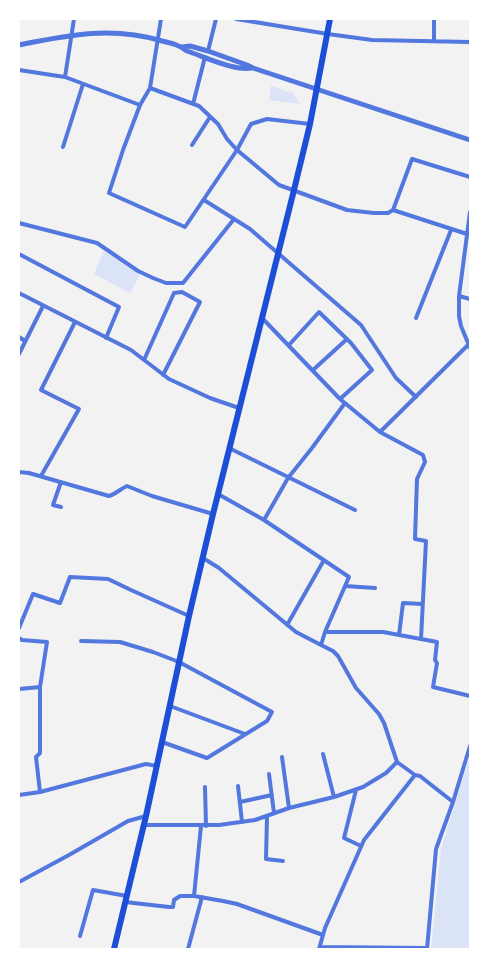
<!DOCTYPE html>
<html>
<head>
<meta charset="utf-8">
<style>
	body { margin:0 }
	#map { position:relative; width:489px; height:968px; overflow:hidden; background:#f2f2f2; font-family:Literata,serif }
	canvas { display:block }
	.frame { position:absolute; inset:0; border:20px solid #fff; pointer-events:none }
</style>
</head>
<body>
<div id="map">
<canvas width="489" height="968"></canvas>
<div class="frame"></div>
</div>
<script>
const g = document.querySelector('canvas').getContext('2d');
g.lineJoin = 'round';
function fillPath(path, color) { g.fillStyle = color; g.fill(path, 'evenodd'); }
function strokePath(path, color, width, dash) { g.strokeStyle = color; g.lineWidth = width; g.lineCap = dash ? 'butt' : 'round'; g.setLineDash(dash || []); g.stroke(path); }
const green = new Path2D(`
	M271,86L293,93L300,104L269,100Z
	M104,251L140,275L130,293L94,274Z
	M470,756V949H431L441,849Z`);
const minor = new Path2D(`
	M236,19L328,34L372,40L470,42
	M434,40V19
	M208,51L216,19
	M19,70L65,77L140,105L150,88L161,19
	M65,77L74,19
	M150,88L199,106L218,124L227,139L237,150L279,185L347,210L374,213H388L393,210L467,234
	M193,104L205,57
	M140,105L123,150L109,193L185,227L237,150L251,124L267,119L310,124
	M192,145L210,117
	M63,147L83,84
	M204,200L250,229L361,325L396,378L416,397
	M393,210L412,159L470,177
	M470,212L459,296V316L461,326L470,348
	M19,223L97,243L138,271L153,278L166,283H183L234,219
	M19,254L119,307L106,338
	M19,293L131,350L169,379L210,398L239,408
	M459,296L470,299
	M416,318L451,230
	M263,319L340,399L380,432
	M19,337L25,341
	M289,345L319,312L351,343L372,370L340,399
	M19,354L43,306
	M144,360L174,293L182,292L200,302L163,375
	M313,370L347,339
	M229,448L355,510
	M19,472L29,473L109,496C116,494 120,489 127,486L152,496L213,514
	M41,476L79,409L41,390L75,322
	M218,494L264,520L349,577L325,632L321,645
	M61,507L53,505L61,482
	M264,520L288,478L312,448L345,403
	M203,558L219,568L296,632L321,645L333,651L338,656L356,688L379,714L384,723L397,762L415,775L420,776L453,802
	M345,586L375,588
	M287,625L324,560
	M19,628L33,594L60,603L70,577L108,579L131,590L189,616
	M325,632H383L421,639L426,541L415,539L417,479L425,462L423,455L380,432L468,345
	M399,635L403,603L422,604
	M19,638L22,640L47,642L40,687V753L36,757L40,792
	M421,639L437,642L435,660L437,663L433,687L470,696
	M81,641L120,642L153,652L179,662L272,712L267,721L207,758L162,742
	M19,689L40,687
	M170,706L245,734
	M323,754L334,797
	M282,757L289,808
	M269,774L274,813
	M238,786L242,822
	M205,787L206,826
	M356,790L344,838L361,846
	M19,795L40,792L146,764L157,766
	M240,802L272,795
	M267,816L266,859L283,861
	M144,825H219L255,820L289,808L334,797L363,787L386,773L397,762
	M19,882L69,855L128,821L146,816
	M194,896L201,826
	M125,902L169,907H173L174,900L180,896H194L223,901L237,904L323,935
	M80,936L93,890L127,896
	M320,947L427,948
	M188,949L202,897
	M319,949L325,928L364,840L415,775
	M427,949L436,849L453,802L470,746`);
const tertiary = new Path2D(`
	M19,45C69,35 111,26 162,41C171,43 180,45 187,51C205,57 234,71 252,68
	M182,47L190,46L208,51L247,65L253,68L470,140`);
const primary = new Path2D(`
	M114,949L146,816L189,616L213,514L294,190L310,124L330,19`);
fillPath(green, '#dbe4f7');
strokePath(minor, '#5277de', 4);
strokePath(tertiary, '#5277de', 5);
strokePath(primary, '#1d4ed8', 6);
</script>
</body>
</html>
